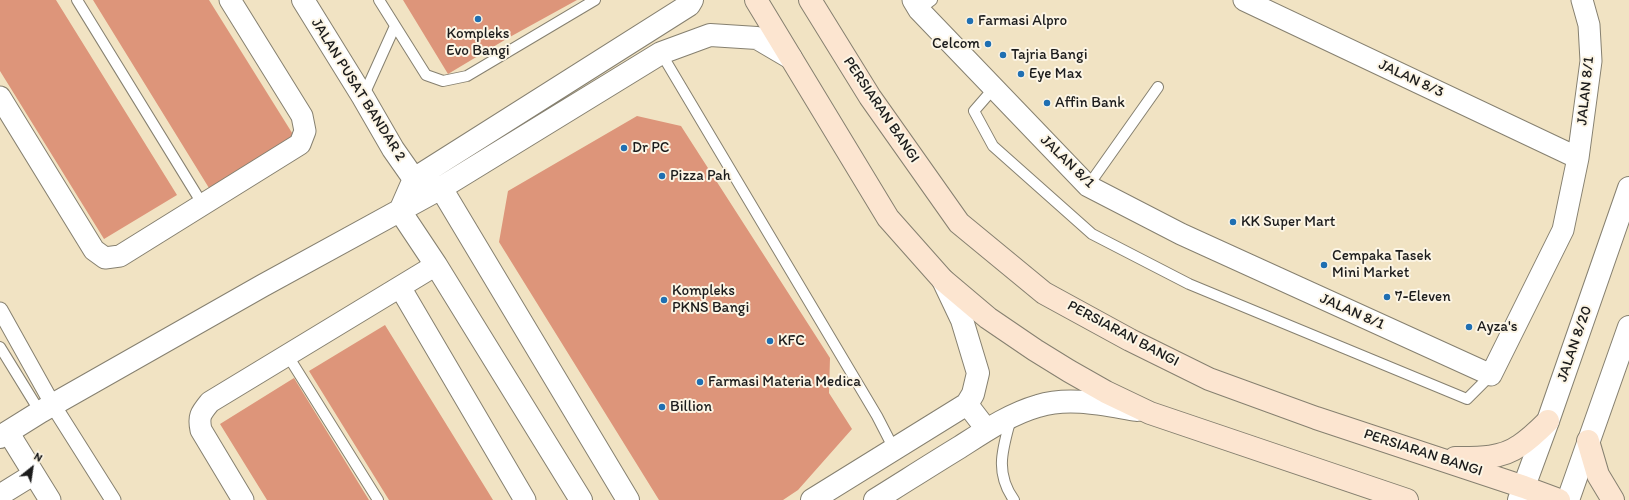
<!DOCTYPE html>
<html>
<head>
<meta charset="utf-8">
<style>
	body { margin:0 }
	#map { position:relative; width:1629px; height:500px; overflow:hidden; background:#f1e3c3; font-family:Itim,sans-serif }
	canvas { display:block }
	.north { position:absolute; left:12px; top:448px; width:40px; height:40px; -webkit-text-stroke:3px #fcf5e5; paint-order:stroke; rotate:30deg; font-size:11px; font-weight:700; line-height:16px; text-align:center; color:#1c1c1c }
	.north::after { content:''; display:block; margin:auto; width:14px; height:18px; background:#1c1c1c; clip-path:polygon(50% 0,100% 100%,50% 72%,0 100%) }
</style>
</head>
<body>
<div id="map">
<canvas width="1629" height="500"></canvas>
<div class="north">N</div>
</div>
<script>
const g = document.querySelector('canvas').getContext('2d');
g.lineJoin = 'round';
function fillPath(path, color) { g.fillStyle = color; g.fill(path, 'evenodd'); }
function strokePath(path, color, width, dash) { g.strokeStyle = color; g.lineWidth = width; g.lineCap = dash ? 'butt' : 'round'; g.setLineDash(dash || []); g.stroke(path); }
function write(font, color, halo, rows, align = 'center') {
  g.font = font + ' Itim,sans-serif'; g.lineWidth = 4; g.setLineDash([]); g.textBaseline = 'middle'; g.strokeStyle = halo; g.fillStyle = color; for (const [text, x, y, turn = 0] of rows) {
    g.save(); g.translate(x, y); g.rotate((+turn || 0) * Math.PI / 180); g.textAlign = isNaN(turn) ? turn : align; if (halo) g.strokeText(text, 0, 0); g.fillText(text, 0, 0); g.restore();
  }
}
const building = new Path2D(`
	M0,0H56L177,195L104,239L0,71Z
	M93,0H209L294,136L209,188Z
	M403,0H577L508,38L448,74Z
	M637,116L681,126L830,358L829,393L852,429L798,490L783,500H659L499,242L508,191Z
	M385,325L493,500H389L309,371Z
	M294,378L369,500H267L220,424Z`);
const service = new Path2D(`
	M77,0L203,205
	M379,0L426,75L443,81L467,76L595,0
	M919,10L932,0
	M661,53L877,416L894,449
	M994,88L974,111L993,146L1092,234L1189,284L1467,399L1491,375
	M363,97L395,26
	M1088,186L1158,87
	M0,347L40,412
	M288,356L378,500
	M1011,418C1003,448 994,472 1014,500`);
const pedestrian = new Path2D(`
	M0,310L53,405L113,500`);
const minor = new Path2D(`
	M913,0L919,10L1088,186L1181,234L1491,375L1563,230L1578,158L1591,61L1589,25L1582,0
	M1244,0L1578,158
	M0,97L94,250L105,258L120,256L300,144L305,131L302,116L230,0
	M400,287L525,500
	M967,404L987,430
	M8,432L50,500
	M0,495L34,474
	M243,500L201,430C198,416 201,413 210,402L436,265`);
const tertiary = new Path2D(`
	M303,0L363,97L393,149L414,179
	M428,184L441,188L628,500
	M0,437L40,412L262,286L441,188L661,53L710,35L757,38L791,58
	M581,500L436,265L400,211L414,179L689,5L692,0
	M812,500L967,404L973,394L978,373L962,320L943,280
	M875,500C904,482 932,464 960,447C985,431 1010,414 1038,406C1070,396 1106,405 1137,410
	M1519,500L1548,421L1629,188
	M1568,500L1629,327`);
const secondary = new Path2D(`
	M756,0L888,218L943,280L988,318L1035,350L1069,371L1106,392L1150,413L1407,500
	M810,0L870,97L959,223L1044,293L1130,340L1209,379L1316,418L1524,487L1559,500
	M1588,441L1598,475L1613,500
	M1455,458C1476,458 1501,459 1519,446C1530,439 1539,430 1548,421`);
const markers = [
	[478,19,4,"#1f6fb2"],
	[970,21,4,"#1f6fb2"],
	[988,44,4,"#1f6fb2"],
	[1003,55,4,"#1f6fb2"],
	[1021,74,4,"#1f6fb2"],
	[1047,103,4,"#1f6fb2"],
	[624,148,4,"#1f6fb2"],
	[662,176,4,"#1f6fb2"],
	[1233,222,4,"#1f6fb2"],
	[1324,265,4,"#1f6fb2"],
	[1387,297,4,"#1f6fb2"],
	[664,300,4,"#1f6fb2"],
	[1469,327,4,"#1f6fb2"],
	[770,341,4,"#1f6fb2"],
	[700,382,4,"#1f6fb2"],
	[662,407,4,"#1f6fb2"]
];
const poiNames = [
	["Farmasi Alpro",978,21],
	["Kompleks",478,34,"center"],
	["Evo Bangi",478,51,"center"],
	["Celcom",980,44,"right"],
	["Tajria Bangi",1011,55],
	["Eye Max",1029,74],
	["Affin Bank",1055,103],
	["Dr PC",632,148],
	["Pizza Pah",670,176],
	["KK Super Mart",1241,222],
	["Cempaka Tasek",1332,256],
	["Mini Market",1332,273],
	["Kompleks",672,291],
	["PKNS Bangi",672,308],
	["7-Eleven",1395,297],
	["Ayza's",1477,327],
	["KFC",778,341],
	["Farmasi Materia Medica",708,382],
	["Billion",670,407]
];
const streetNames = [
	["JALAN 8/3",1411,79,25],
	["JALAN PUSAT BANDAR 2",358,90,58],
	["JALAN 8/1",1586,91,-84],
	["PERSIARAN BANGI",881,110,56],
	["JALAN 8/1",1067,162,44],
	["JALAN 8/1",1352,312,24],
	["PERSIARAN BANGI",1123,334,28],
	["JALAN 8/20",1575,344,-71],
	["PERSIARAN BANGI",1423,453,18]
];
fillPath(building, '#dd957a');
strokePath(service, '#868070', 12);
strokePath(pedestrian, '#868070', 17);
strokePath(minor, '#868070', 23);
strokePath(tertiary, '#868070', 24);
strokePath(secondary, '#868070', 24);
strokePath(service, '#fff', 10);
strokePath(pedestrian, '#fff', 15);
strokePath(minor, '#fff', 21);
strokePath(tertiary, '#fff', 22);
strokePath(secondary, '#fce5d0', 22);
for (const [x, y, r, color] of markers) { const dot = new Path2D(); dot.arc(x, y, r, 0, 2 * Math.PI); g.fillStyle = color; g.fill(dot); strokePath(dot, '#fcf5e5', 1.5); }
write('15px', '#1c1c1c', '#fcf5e5', poiNames, 'left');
write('15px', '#1c1c1c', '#fcf5e5', streetNames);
</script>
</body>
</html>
